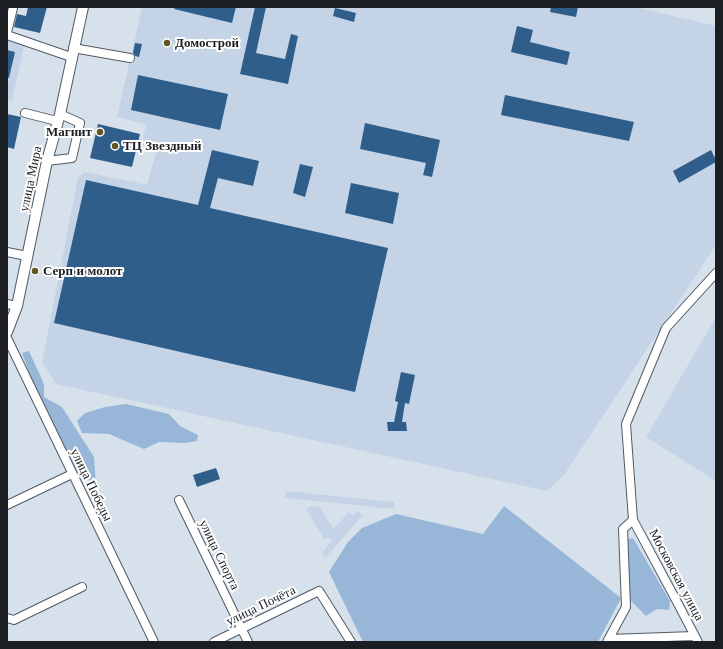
<!DOCTYPE html>
<html>
<head>
<meta charset="utf-8">
<style>
	body { margin:0 }
	#map { position:relative; width:723px; height:649px; overflow:hidden; background:#d6e1ec; font-family:"Libre Baskerville",serif }
	canvas { display:block }
	.frame { position:absolute; inset:0; border:8px solid #1b1f23; pointer-events:none }
</style>
</head>
<body>
<div id="map">
<canvas width="723" height="649"></canvas>
<div class="frame"></div>
</div>
<script>
const g = document.querySelector('canvas').getContext('2d');
g.lineJoin = 'round';
function fillPath(path, color) { g.fillStyle = color; g.fill(path, 'evenodd'); }
function strokePath(path, color, width, dash) { g.strokeStyle = color; g.lineWidth = width; g.lineCap = dash ? 'butt' : 'round'; g.setLineDash(dash || []); g.stroke(path); }
function write(font, color, halo, rows, align = 'center') {
  g.font = font + ' "Libre Baskerville",serif'; g.lineWidth = 4; g.setLineDash([]); g.textBaseline = 'middle'; g.strokeStyle = halo; g.fillStyle = color; for (const [text, x, y, turn = 0] of rows) {
    g.save(); g.translate(x, y); g.rotate((+turn || 0) * Math.PI / 180); g.textAlign = isNaN(turn) ? turn : align; if (halo) g.strokeText(text, 0, 0); g.fillText(text, 0, 0); g.restore();
  }
}
const built = new Path2D(`
	M142,7H635L716,26V245L564,475L547,491L56,384L42,362L78,178L85,172L147,185L157,149L142,145L146,124L117,117Z
	M7,38L25,42L12,101L7,100Z
	M716,317V481L646,437Z
	M286,491L394,502V509L285,498Z
	M312,506L320,507L333,529L349,512L353,516L358,511L363,515L326,557L322,553L332,540L328,537L324,539L306,509Z`);
const green = new Path2D(`
	M29,351L44,384V397L62,407L94,457L96,485L73,468L37,394L22,353Z
	M126,404L169,414L180,426L198,435L197,441L185,443L159,442L144,449L109,434L82,433L77,421L85,413L105,407Z
	M504,506L621,598L598,642H363L329,572L348,542L362,528L396,514L483,534Z
	M633,538L670,601L669,610L657,609L646,616L630,600L628,539Z`);
const building = new Path2D(`
	M28,7H47L40,33L14,27L17,14L26,16Z
	M175,7H236L232,23L174,9Z
	M255,7H266L256,53L285,59L291,34L298,36L288,84L240,74Z
	M551,7H578L576,17L550,12Z
	M335,8L356,13L354,22L333,16Z
	M517,26L533,30L530,42L570,52L567,65L511,52Z
	M135,43L142,44L139,57L135,56L133,53Z
	M7,50L15,52L9,78L7,77Z
	M138,75L228,94L220,130L131,110Z
	M505,95L634,122L629,141L501,115Z
	M7,114L21,117L14,149L7,147Z
	M365,123L440,140L432,177L423,175L426,163L360,149Z
	M98,124L140,134L132,167L90,158Z
	M212,150L259,161L253,186L218,178L210,208L388,248L355,392L54,323L86,180L198,205Z
	M711,150L716,160V162L679,183L673,171Z
	M300,164L313,167L305,197L293,193Z
	M351,183L399,193L393,224L345,213Z
	M401,372L415,375L409,404L405,403L402,422H406L407,431H388L387,422H394L398,402L395,401Z
	M216,468L220,479L197,487L193,475Z`);
const minor = new Path2D(`
	M7,32L13,8
	M7,35L71,57
	M73,48L130,58
	M25,113L57,121
	M47,161L72,158L80,123L60,114
	M7,252L27,256
	M7,304L17,306
	M7,338L154,642
	M179,500L248,642
	M7,505L72,474
	M7,618L14,620L82,587
	M609,639L694,636
	M214,642L319,591L351,642
	M607,642L626,607L623,529L633,520
	M698,642L676,600L633,520L626,424L666,328L716,273`);
const major = new Path2D(`
	M7,332L17,306L47,161L60,114L83,7`);
const markers = [
	[167,43,4,"#605723"],
	[100,132,4,"#605723"],
	[115,146,4,"#605723"],
	[35,271,4,"#605723"]
];
const poiNames = [
	["Домострой",175,43],
	["Магнит",92,132,"right"],
	["ТЦ Звездный",123,146],
	["Серп и молот",43,271]
];
const streetNames = [
	["улица Мира",31,179,-78],
	["улица Победы",91,485,64],
	["улица Спорта",219,555,64],
	["Московская улица",676,575,62],
	["улица Почёта",261,606,-26]
];
fillPath(built, '#c4d4e6');
fillPath(green, '#98b7d8');
fillPath(building, '#305e8b');
strokePath(minor, '#515a64', 10);
strokePath(major, '#515a64', 12);
strokePath(minor, '#fff', 8);
strokePath(major, '#fff', 10);
for (const [x, y, r, color] of markers) { const dot = new Path2D(); dot.arc(x, y, r, 0, 2 * Math.PI); g.fillStyle = color; g.fill(dot); strokePath(dot, '#fff', 1.5); }
write('bold 13px', '#1b1f23', '#fff', poiNames, 'left');
write('13px', '#1b1f23', '#fff', streetNames);
</script>
</body>
</html>
